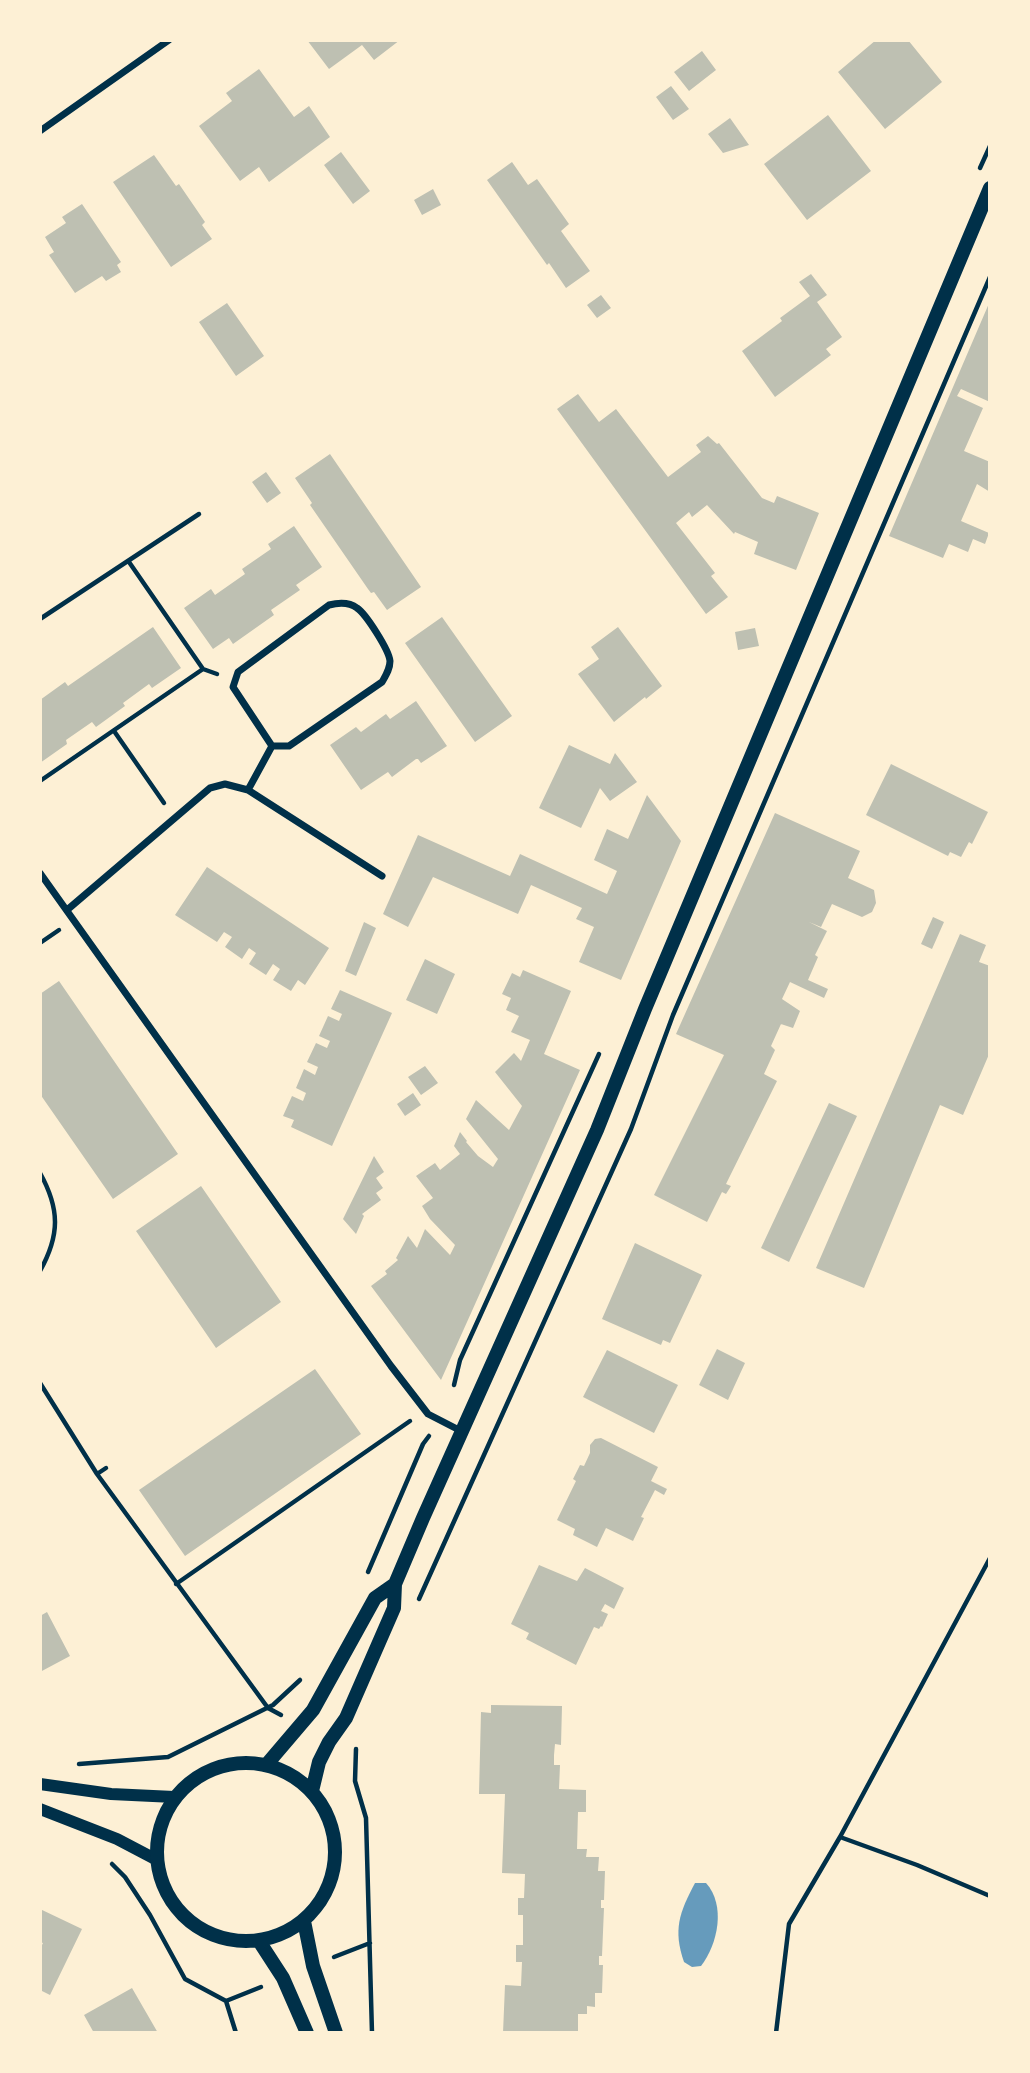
<!DOCTYPE html>
<html>
<head>
<meta charset="utf-8">
<style>
	body { margin:0 }
	#map { position:relative; width:1030px; height:2073px; overflow:hidden; background:#fdf0d5; font-family:"Playfair Display",serif }
	canvas { display:block }
	.frame { position:absolute; inset:0; border:42px solid #fdf0d5; pointer-events:none }
</style>
</head>
<body>
<div id="map">
<canvas width="1030" height="2073"></canvas>
<div class="frame"></div>
</div>
<script>
const g = document.querySelector('canvas').getContext('2d');
g.lineJoin = 'round';
function fillPath(path, color) { g.fillStyle = color; g.fill(path, 'evenodd'); }
function strokePath(path, color, width, dash) { g.strokeStyle = color; g.lineWidth = width; g.lineCap = dash ? 'butt' : 'round'; g.setLineDash(dash || []); g.stroke(path); }
const water = new Path2D(`
	M695,1883H706C726,1905 718,1944 701,1966L692,1967L684,1962C673,1930 679,1913 695,1883Z`);
const building = new Path2D(`
	M307,40H400L374,60L362,45L329,69Z
	M876,40H908L942,82L885,129L838,72Z
	M702,51L716,70L689,91L674,72Z
	M259,69L294,117L309,106L330,137L269,182L259,167L240,181L199,126L232,101L226,93Z
	M671,86L689,109L673,120L656,97Z
	M828,115L871,171L807,220L764,164Z
	M730,118L749,145L723,153L708,134Z
	M341,152L370,191L353,204L324,165Z
	M154,155L176,186L179,184L205,222L202,225L212,239L171,267L113,182Z
	M512,162L528,185L537,179L569,224L561,231L590,271L566,288L549,263L547,265L487,180Z
	M433,189L441,205L422,215L414,200Z
	M82,204L121,262L117,265L121,272L106,281L102,276L75,293L49,255L54,252L45,237L66,223L62,217Z
	M811,274L827,295L817,302L842,337L826,349L831,355L775,397L742,351L782,321L780,318L810,296L799,282Z
	M601,295L611,308L597,318L587,305Z
	M990,301V402L961,389L957,396L983,408L964,451L990,462V492L977,484L961,521L989,533L985,544L973,539L968,552L949,544L943,558L889,536Z
	M227,303L264,356L236,376L199,322Z
	M578,394L599,422L616,409L668,477L701,452L696,445L708,436L717,444L719,443L762,498L774,503L777,496L819,513L796,570L754,554L758,542L735,532L734,534L707,505L692,517L689,512L676,523L715,573L711,576L728,597L706,614L557,409Z
	M330,454L421,587L387,610L374,592L371,593L368,589L310,505L312,503L295,478Z
	M266,472L281,493L267,503L252,482Z
	M294,526L322,567L296,585L300,590L271,610L274,615L233,644L229,638L213,649L184,608L211,589L215,595L245,574L242,569L271,549L268,544Z
	M442,617L512,716L475,742L405,643Z
	M153,627L181,668L152,688L149,684L123,703L125,706L96,727L92,722L66,740L67,744L40,763V700L65,682L68,686Z
	M618,627L662,686L646,699L645,697L614,722L578,674L599,659L591,647Z
	M755,628L759,646L738,650L735,632Z
	M416,701L447,746L421,763L418,759H416L392,777L388,772L361,790L330,745L356,727L361,732L386,714L390,719Z
	M569,745L610,764L615,753L637,782L610,801L600,788L581,828L539,808Z
	M891,764L988,812L972,844L969,842L961,857L950,852L948,856L866,815Z
	M647,795L681,841L621,980L579,962L594,927L576,919L582,908L531,885L518,914L433,877L408,927L383,914L418,835L510,876L520,854L607,894L617,871L594,860L607,829L628,839Z
	M775,813L860,851L848,878L874,890L876,903L872,912L862,917L832,904L821,927L809,922L827,931L815,955L818,957L808,980L828,989L824,998L790,982L782,999L800,1011L793,1028L778,1023L781,1024L771,1046L775,1050L764,1074L777,1081L726,1184L731,1186L726,1194L722,1192L707,1222L654,1195L724,1055L676,1034Z
	M207,867L329,948L305,985L298,980L291,991L273,980L280,969L273,964L266,975L249,964L256,953L249,948L242,959L225,947L232,937L224,932L217,942L175,915Z
	M933,917L944,922L932,949L921,944Z
	M364,922L376,928L356,976L345,971Z
	M960,934L986,945L979,962L990,966V1052L963,1115L940,1105L864,1288L816,1268Z
	M425,959L455,974L437,1014L406,1000Z
	M523,970L571,991L544,1054L580,1070L441,1380L371,1286L387,1274L385,1271L398,1260L396,1258L408,1236L417,1248L425,1229L450,1255L455,1245L430,1219L422,1206L433,1198L416,1176L435,1163L440,1170L460,1154L454,1146L460,1132L467,1141L466,1142L478,1156L493,1167L498,1159L466,1119L476,1100L509,1130L522,1106L495,1072L514,1053L521,1061L530,1040L511,1032L519,1016L506,1010L511,998L502,994L512,973L520,977Z
	M59,981L178,1154L113,1199L40,1094V994Z
	M340,990L392,1013L332,1146L291,1127L294,1120L283,1116L292,1096L303,1101L306,1093L296,1088L304,1069L315,1075L318,1067L307,1062L316,1043L327,1048L330,1041L319,1036L328,1016L339,1021L342,1014L331,1009Z
	M425,1066L438,1083L421,1095L408,1077Z
	M413,1093L421,1105L405,1116L397,1104Z
	M829,1103L857,1116L789,1262L761,1248Z
	M374,1156L384,1172L376,1178L383,1188L376,1193L381,1200L362,1214L364,1216L356,1234L343,1219Z
	M201,1186L281,1302L216,1348L136,1231Z
	M635,1243L702,1275L670,1343L663,1340L661,1345L602,1319Z
	M717,1349L745,1363L728,1400L699,1385Z
	M607,1350L678,1385L654,1433L583,1397Z
	M315,1369L361,1434L185,1556L139,1490Z
	M601,1438L658,1467L651,1481L667,1489L664,1495L655,1490L641,1517L644,1518L633,1541L606,1528L597,1547L573,1535L575,1529L557,1520L576,1481L573,1479L580,1465L584,1466L590,1453V1445L595,1439Z
	M539,1565L577,1581L585,1568L624,1588L614,1609L605,1604L601,1611L608,1614L602,1627L601,1626L599,1629L594,1627L576,1665L526,1639L529,1633L511,1624Z
	M47,1612L70,1656L40,1672V1616Z
	M491,1705L562,1706L561,1745L555,1744L554,1755V1765H560L559,1789L586,1790V1812H578L577,1849H587L586,1857H599L598,1871H605L604,1900H601V1908H604L602,1956H599V1965H603L602,1993H595V2007L587,2006V2014H578V2033H503L505,1985L521,1986L522,1962H516V1945H523V1915H518V1898H524L525,1874L502,1873L505,1794H479L481,1712L491,1713Z
	M40,1909L82,1929L50,1995L40,1990V1949L43,1943L40,1942Z
	M132,1988L158,2033H94L84,2015Z`);
const path = new Path2D(`
	M980,168L990,146
	M129,562L203,669
	M40,619L199,514
	M114,731L164,803
	M40,781L203,669L217,674
	M40,943L59,930
	M40,1173C60,1209 60,1235 40,1271
	M40,1383L97,1474L268,1708L281,1715
	M454,1385L460,1360L599,1054
	M97,1474L106,1468
	M368,1572L423,1444L429,1436
	M176,1584L410,1421
	M419,1599L631,1129L673,1015L990,277
	M356,1749L355,1781L366,1818L372,2033
	M79,1764L168,1757L273,1705L300,1680
	M840,1837L917,1865L990,1896
	M112,1864L125,1877L150,1915L185,1979L226,2001L236,2033
	M334,1957L370,1943
	M226,2001L261,1987
	M776,2033L789,1924L840,1837L990,1558`);
const minor = new Path2D(`
	M40,131L169,40
	M248,790L272,746H289L382,682C386,675 390,669 390,661C389,650 366,614 357,608C349,602 337,603 329,605L238,672L233,687L272,746
	M40,873L391,1366L428,1414L461,1431
	M67,910L210,788L225,784L248,790L382,876`);
const tertiary = new Path2D(`
	M40,1784L111,1794L174,1797
	M40,1809L117,1839L157,1860`);
const secondary = new Path2D(`
	M157 1852a89 89 0 1 1 178 0a89 89 0 1 1-178 0Z
	M267,1764L313,1710L375,1598L395,1584
	M312,1791L319,1762L329,1742L346,1718L394,1608L395,1584L423,1518L597,1130L645,1009L990,188
	M304,1921L313,1966L336,2033
	M259,1941L283,1978L307,2033`);
fillPath(water, '#669bbc');
fillPath(building, '#bec0b2');
strokePath(path, '#003049', 4.5);
strokePath(minor, '#003049', 7);
strokePath(tertiary, '#003049', 12);
strokePath(secondary, '#003049', 14);
</script>
</body>
</html>
